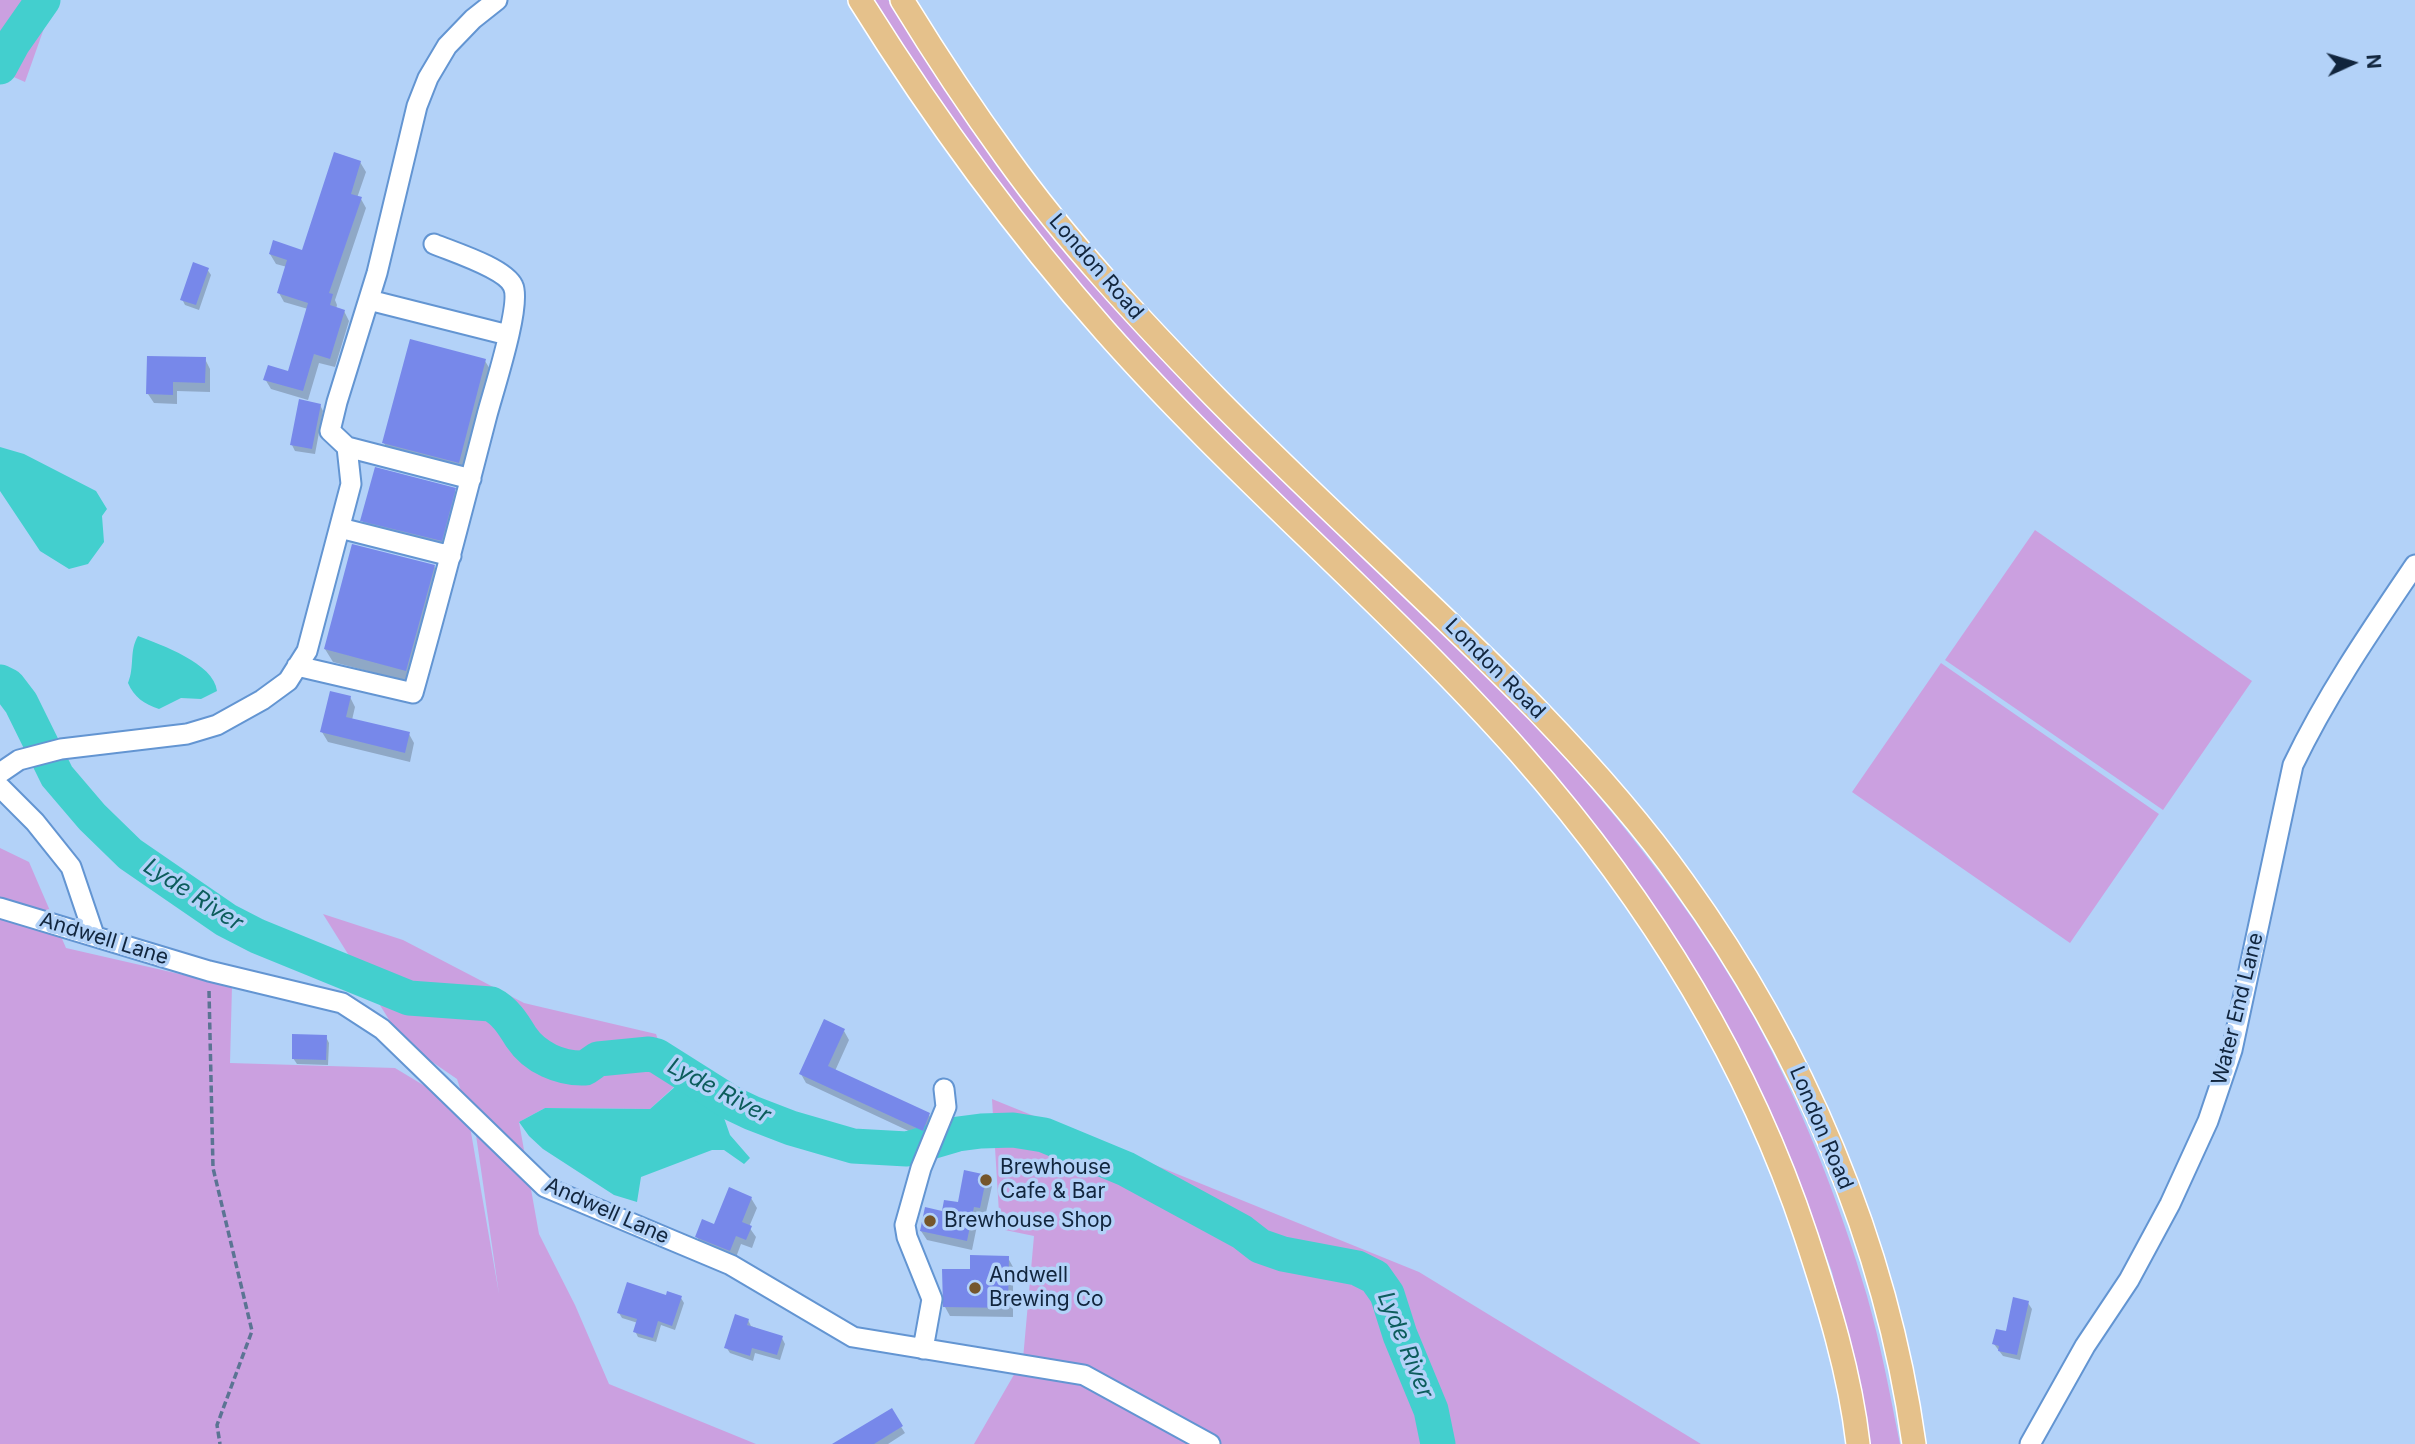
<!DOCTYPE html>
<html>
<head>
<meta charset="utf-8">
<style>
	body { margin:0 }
	#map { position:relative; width:2415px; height:1444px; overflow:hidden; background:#b3d2f8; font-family:Inter,sans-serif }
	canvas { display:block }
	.north { position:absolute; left:2317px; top:28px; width:70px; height:70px; -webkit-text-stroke:5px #b3d2f8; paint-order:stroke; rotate:86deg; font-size:19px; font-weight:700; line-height:28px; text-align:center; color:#11253d }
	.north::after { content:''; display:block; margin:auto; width:24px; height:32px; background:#11253d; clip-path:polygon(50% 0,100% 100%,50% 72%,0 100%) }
</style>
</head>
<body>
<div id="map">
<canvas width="2415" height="1444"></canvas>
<div class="north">N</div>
</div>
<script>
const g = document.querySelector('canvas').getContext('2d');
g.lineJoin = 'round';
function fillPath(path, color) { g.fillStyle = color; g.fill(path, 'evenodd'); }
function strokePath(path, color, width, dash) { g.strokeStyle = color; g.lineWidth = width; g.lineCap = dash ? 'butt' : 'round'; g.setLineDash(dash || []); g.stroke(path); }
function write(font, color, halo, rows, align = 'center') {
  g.font = font + ' Inter,sans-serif'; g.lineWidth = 7; g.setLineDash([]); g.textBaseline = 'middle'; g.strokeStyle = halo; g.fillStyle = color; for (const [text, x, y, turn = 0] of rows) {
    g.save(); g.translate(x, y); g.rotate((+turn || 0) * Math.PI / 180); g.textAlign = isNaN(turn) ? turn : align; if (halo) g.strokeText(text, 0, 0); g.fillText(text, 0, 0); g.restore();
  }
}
const green = new Path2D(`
	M0,0H54L25,82L0,71Z
	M871,0H888L955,102L1004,171C1130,301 1255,431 1380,561C1516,702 1657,843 1753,1016C1801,1104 1839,1200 1867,1296C1881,1345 1890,1395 1900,1444H1870L1853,1358L1832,1272L1797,1175L1759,1090L1675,940L1638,885L1585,813L1178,395L1111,322L1001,191Z
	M2035,530L2252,681L2163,810L1945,660Z
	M1941,663L2159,814L2070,943L1852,792Z
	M0,848L29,862L66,948L232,986L230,1063L395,1068L468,1112L457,1079L403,1042L323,914L403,940L524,1003L656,1034L674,1087L650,1109L545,1108L519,1122L539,1234L575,1305L609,1384L756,1444H0ZM469,1114L476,1135L499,1294L468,1115Z
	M992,1099L1419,1272L1701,1444H974L1023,1359L1034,1236L1000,1229Z`);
const water = new Path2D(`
	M0,447L24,454L96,491L107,509L102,516L104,542L88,564L69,569L40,551L0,491Z
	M138,636C161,645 214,663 217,691L201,699L181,698L159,709C144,704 134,697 128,683C135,666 129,651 138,636Z
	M677,1085L723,1115L730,1135L750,1158L744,1164L724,1150H712L641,1177L637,1202L614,1195L543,1149L529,1136L519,1122L545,1108L650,1109Z`);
const shadow = new Path2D(`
	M360,162L366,172L357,198L361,199L366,208L335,300L337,305L336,309L344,311L349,321L335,367L319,363L308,400L271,389L265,379L289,373L308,309L284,302L279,293L287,267L276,264L270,254L303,252Z
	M207,269L211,275L199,310L185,305L182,299Z
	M205,359L210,369V392L177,391V404L154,403L148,394Z
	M485,361L493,374L466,475L391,456L384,443Z
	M320,405L323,411L315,454L295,451L292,445Z
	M454,489L460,499L447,550L368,530L362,520Z
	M434,566L442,579L413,683L333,662L325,649Z
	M350,697L355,707L352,720L409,734L414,743L410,762L328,742L322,732Z
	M844,1031L849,1040L835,1071L929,1115L934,1124L928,1140L806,1083L801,1074Z
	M326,1037L329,1043L328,1065L297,1064L293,1058Z
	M986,1176L992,1186L985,1217L979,1216L972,1250L927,1240L921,1231L943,1213L959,1204Z
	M751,1198L757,1208L749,1227L756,1237L752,1248L741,1244L735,1260L703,1246L697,1237L715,1226Z
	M1008,1258L1013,1267V1317L950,1316L945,1307L972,1271Z
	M681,1298L684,1303L675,1330L661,1325L656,1342L638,1337L635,1331L638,1323L622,1318L619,1313Z
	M2028,1303L2032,1309L2020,1360L2003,1356L1994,1344L2007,1334Z
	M748,1320L751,1326L782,1338L785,1344L780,1360L755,1353L753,1361L730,1353L726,1347Z
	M891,1411L905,1433L888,1444H837Z`);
const river = new Path2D(`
	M0,67L13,43L43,0
	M0,682L8,686L21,703L57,776L92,817L130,854L226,920L257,936L409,998L491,1004C505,1011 513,1024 521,1037C535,1058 561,1069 585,1068L598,1059L649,1054L657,1056L733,1104L752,1113L791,1128L853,1146L907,1149L958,1134L981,1131L1013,1130L1044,1135L1126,1169L1242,1232L1260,1246L1283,1254L1357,1268L1375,1277L1387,1294L1400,1335L1431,1410L1438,1444`);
const building = new Path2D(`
	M334,152L361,161L351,194L362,197L329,293L333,294L330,305L345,310L330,359L314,354L303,391L263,380L268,365L288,371L308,303L277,293L287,260L269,254L273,240L302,250Z
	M193,262L209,268L196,305L180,300Z
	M410,339L486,359L459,463L382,443Z
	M147,356L206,357L205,383L173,382V395L146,394Z
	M299,399L321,404L312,449L290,445Z
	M375,467L456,488L442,541L360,521Z
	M352,544L435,565L406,671L324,649Z
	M330,691L351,696L346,717L410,732L405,753L320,732Z
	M824,1019L845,1029L828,1066L930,1113L923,1131L799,1074Z
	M292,1034L327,1035L326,1060L292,1059Z
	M964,1170L987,1175L980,1208L974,1207L967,1241L920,1231L925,1207L942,1211L944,1200L958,1202Z
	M729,1187L752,1197L742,1222L752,1226L746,1240L736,1236L730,1251L695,1237L702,1219L714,1224Z
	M970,1255L1009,1256L1008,1308L943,1307L942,1269H970Z
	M627,1282L666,1295L667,1291L682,1296L672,1326L658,1321L653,1338L633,1332L637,1319L617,1313Z
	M2013,1297L2029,1301L2017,1355L1998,1351L1999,1346L1992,1344L1996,1329L2006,1331Z
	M735,1314L749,1319L747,1325L783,1336L777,1355L752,1348L750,1356L724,1348Z
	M892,1408L903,1426L874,1444H832Z`);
const path = new Path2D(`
	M209,991L213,1168L252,1331L217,1425L220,1444`);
const minor = new Path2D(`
	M369,300L508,335
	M347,447L471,479
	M340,528L451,556
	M297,666L413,693C439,601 463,508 487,415C493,392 522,304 513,286C505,268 453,252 434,244
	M0,773L19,760L61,749L187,734L217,725L262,700L288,681L307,651L351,484L347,447L330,431L337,402L377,273L417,106L428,78L447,46L473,19L497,0
	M0,787L35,822L71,867L94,935
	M0,908L209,971L342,1003L382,1029L545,1187L731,1265L853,1337L1084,1375L1210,1444
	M923,1349L932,1299L907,1237L905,1225L921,1168L946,1107L944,1089
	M2030,1444L2085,1346L2129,1280L2170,1204L2208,1121L2232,1050L2293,765C2327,694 2371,630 2415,565`);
const major = new Path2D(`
	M860,0C933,117 1014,228 1105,331C1236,479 1389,605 1520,753C1644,894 1747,1057 1806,1236C1828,1303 1850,1373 1858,1444
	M902,0C935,54 970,107 1007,158C1068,243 1141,321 1214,396C1319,503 1432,603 1537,710C1589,764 1640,821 1683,882C1802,1047 1886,1242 1914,1444`);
const markers = [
	[986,1180,7,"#75562b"],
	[930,1221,7,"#75562b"],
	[975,1288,7,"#75562b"]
];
const streetNames = [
	["London Road",1096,267,49],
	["London Road",1495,669,45],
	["Andwell Lane",104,939,17],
	["Water End Lane",2238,1009,-76],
	["London Road",1821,1128,67],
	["Andwell Lane",607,1211,24]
];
const poiNames = [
	["Brewhouse",1000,1168],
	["Cafe & Bar",1000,1192],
	["Brewhouse Shop",944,1221],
	["Andwell",989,1276],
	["Brewing Co",989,1300]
];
const waterNames = [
	["Lyde River",193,895,33],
	["Lyde River",719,1091,28],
	["Lyde River",1405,1345,68]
];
fillPath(green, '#cba0e0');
fillPath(water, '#43cfce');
fillPath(shadow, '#0003');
strokePath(river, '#43cfce', 35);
fillPath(building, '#7788ea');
strokePath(minor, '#6395d2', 23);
strokePath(major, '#fff', 26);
strokePath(path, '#5b7493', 3.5, [7, 3.5]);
strokePath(minor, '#fff', 19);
strokePath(major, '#e5c18b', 23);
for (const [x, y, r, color] of markers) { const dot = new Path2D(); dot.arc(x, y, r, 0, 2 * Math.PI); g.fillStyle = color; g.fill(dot); strokePath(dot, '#b3d2f8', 2.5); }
write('21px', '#11253d', '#b3d2f8', streetNames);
write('21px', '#11253d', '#b3d2f8', poiNames, 'left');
write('italic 23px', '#0c5d5c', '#b3d2f8', waterNames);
</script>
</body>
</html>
